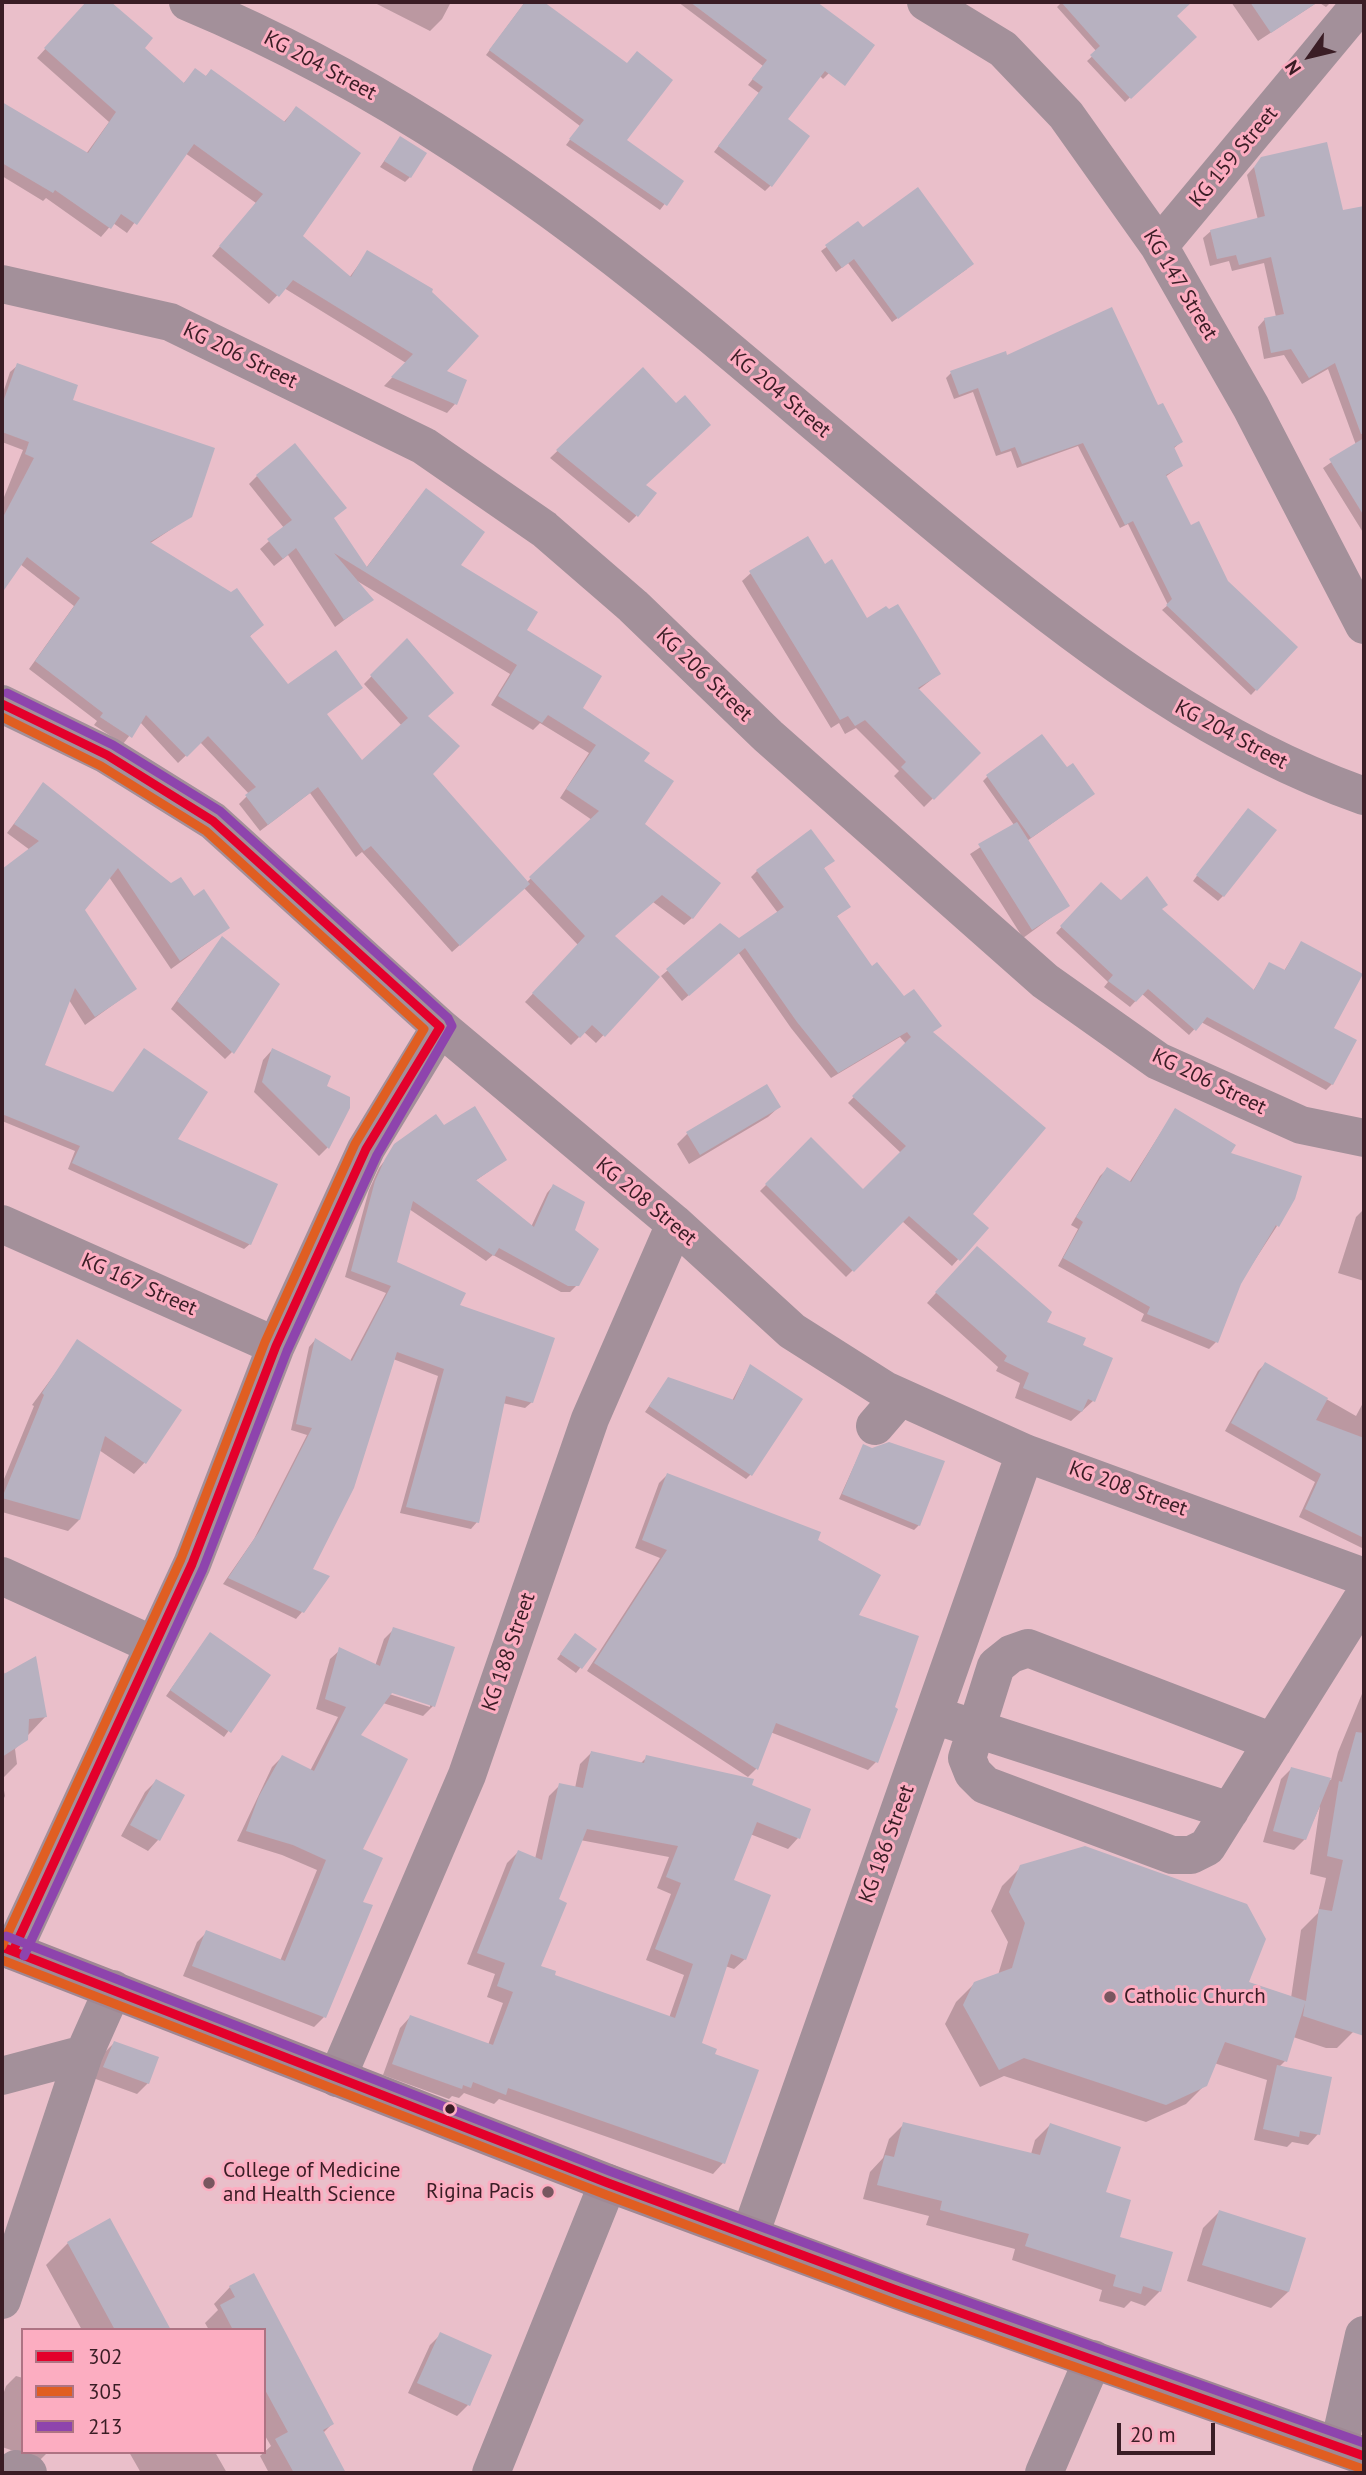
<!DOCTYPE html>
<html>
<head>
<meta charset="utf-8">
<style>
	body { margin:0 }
	#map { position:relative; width:1366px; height:2475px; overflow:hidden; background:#eabfca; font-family:"PT Sans",sans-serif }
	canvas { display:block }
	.frame { position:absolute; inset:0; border:4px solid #3a1d25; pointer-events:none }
	.legend { position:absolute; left:21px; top:2328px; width:245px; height:126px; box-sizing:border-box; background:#fcadc1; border:2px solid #ae7383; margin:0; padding:9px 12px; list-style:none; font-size:21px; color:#3a1d25 }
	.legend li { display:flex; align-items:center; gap:14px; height:35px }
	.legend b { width:35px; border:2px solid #ae7383 }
	.north { position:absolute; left:1275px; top:21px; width:70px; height:70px; -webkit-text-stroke:5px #fcadc1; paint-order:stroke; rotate:236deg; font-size:19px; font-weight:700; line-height:28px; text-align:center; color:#3a1d25 }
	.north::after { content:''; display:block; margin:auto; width:24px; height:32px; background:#3a1d25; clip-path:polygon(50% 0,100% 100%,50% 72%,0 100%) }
	.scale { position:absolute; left:1117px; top:2423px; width:98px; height:32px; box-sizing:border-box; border:4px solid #3a1d25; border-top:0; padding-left:9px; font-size:21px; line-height:24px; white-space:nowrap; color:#3a1d25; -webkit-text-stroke:5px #fcadc1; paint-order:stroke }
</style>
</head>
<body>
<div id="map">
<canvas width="1366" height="2475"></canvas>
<div class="frame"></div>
<ul class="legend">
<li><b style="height:9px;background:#e4002b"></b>302</li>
<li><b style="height:9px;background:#e05e22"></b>305</li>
<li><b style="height:9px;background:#8e44ad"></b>213</li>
</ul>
<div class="north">N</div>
<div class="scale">20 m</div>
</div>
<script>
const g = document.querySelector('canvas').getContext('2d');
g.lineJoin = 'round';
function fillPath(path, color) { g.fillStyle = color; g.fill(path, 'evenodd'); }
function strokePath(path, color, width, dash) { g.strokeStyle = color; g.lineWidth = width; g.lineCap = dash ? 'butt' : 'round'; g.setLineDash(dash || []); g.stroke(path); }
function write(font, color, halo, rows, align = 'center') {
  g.font = font + ' "PT Sans",sans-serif'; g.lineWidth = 6; g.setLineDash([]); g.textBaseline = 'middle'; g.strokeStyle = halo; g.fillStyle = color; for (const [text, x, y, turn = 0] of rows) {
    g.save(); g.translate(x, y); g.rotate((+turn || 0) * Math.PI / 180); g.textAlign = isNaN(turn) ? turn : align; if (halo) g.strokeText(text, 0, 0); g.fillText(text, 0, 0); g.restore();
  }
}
const shadow = new Path2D(`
	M101,2H108L150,38L142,48L183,84L195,70L205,77L211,71L283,123L296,108L300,236L349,278L367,253L444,372L455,404L447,413L384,386L406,363L284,288L269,304L212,256L256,203L185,153L127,233L113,223L101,237L46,198L43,201L2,176V104L86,154L109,122L37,58L77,14Z
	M373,2H451L442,19L430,31Z
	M525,2H542L600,45L624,141L682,181L660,210L566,145L580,126L486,55Z
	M678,2H814L855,33L829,73L823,79L819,75L786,119L771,185L765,191L714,152L759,93L748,85L763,66Z
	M1062,2H1188L1175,16L1194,37L1125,102L1087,61L1097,52L1057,7Z
	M1231,2H1331L1326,7L1318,2L1258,41Z
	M400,138L410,177L405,182L380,167Z
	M1254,167L1342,212L1364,208V534L1323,468L1356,445L1328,369L1302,384L1284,355L1264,359L1258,327L1265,319L1276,317L1264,263L1232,271L1229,261L1210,266L1203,238L1211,231L1258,220L1247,175Z
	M858,224L862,230L967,269L892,322L848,263L836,272L821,251Z
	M1006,357L1157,408L1181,442L1173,449L1181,466L1165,477L1190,527L1227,582L1296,647L1251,695L1162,610L1168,605L1128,524L1120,528L1078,446L1017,468L1011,451L996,456L973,392L954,399L946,378L951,373Z
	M18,365L71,401L191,516L149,544L262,625L249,637L288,687L325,715L362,763L402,726L364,684L407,640L426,717L431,774L526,883L592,820L560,798L589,753L540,723L533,730L491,705L510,674L354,579L371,600L335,627L288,555L274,566L260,549L284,528L249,484L257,476L333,519L366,568L419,498L459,565L524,631L581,709L642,762L643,825L692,918L684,925L653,902L613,936L658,977L596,1043L584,1032L571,1045L525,1002L578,945L524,888L452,952L362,852L356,857L310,793L260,831L239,804L249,794L200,742L178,763L140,722L123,744L94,725L97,721L29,669L74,606L20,564L2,588V502L23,450L2,442V396L10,372Z
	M643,369L636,516L629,523L550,458Z
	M824,566L867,620L939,674L918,690L979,753L924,807L894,776L899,771L856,728L845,734L839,723L831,728L742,581L751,573Z
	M988,776L1088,798L1027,841L1067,906L1023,938L970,854L1014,825L983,781Z
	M43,785L228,928L171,969L109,877L82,910L135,989L85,1025L69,1000L44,1049L2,1026V871L30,850L7,833Z
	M1243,815L1223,896L1218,901L1193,881Z
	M826,866L823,869L848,907L836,917L872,969L931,1033L970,1214L986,1228L952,1266L902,1221L846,1277L760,1191L811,1140L863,1192L901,1153L848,1103L906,1044L900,1037L831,1078L791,1028L738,952L682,1001L661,976L668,970L738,940L778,913L751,877L757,871Z
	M1101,884L1121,903L1160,910L1253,991L1270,964L1284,971L1301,943L1332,1028V1084L1326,1090L1201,1022L1189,1035L1142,994L1130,1007L1104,987L1108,982L1056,933Z
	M222,938L232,1052L225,1059L171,1009Z
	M272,1050L324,1087L328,1147L319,1156L254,1092L263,1060Z
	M2,1061L78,1094H112L175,1139L250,1244L244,1249L68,1169L75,1151L2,1121Z
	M779,1107L768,1117L689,1164L677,1144L687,1134Z
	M1175,1110L1229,1154L1277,1226L1240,1283L1216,1342L1209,1349L1141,1321L1144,1314L1058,1266L1078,1229L1071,1225L1100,1176L1107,1169L1129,1183Z
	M443,1128L505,1160L475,1181L531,1227L547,1193L553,1186L573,1230L577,1285L570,1292H561L493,1255L486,1261L409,1209L395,1263L458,1306L532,1402L525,1408L502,1403L477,1522L471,1529L400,1513L438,1376L393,1359L310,1570L302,1612L296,1619L223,1584L254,1539L307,1435L291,1430L309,1347L315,1340L350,1361L386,1293L345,1277L369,1190L379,1168L396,1146Z
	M1363,1210H1364V1281L1338,1273L1356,1217Z
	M967,1258L1045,1323L1081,1346L1093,1401L1071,1421L1015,1398L1020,1383L996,1371L998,1367L927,1303Z
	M78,1342L145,1462L134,1474L99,1450L79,1520L68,1531L2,1512V1484L34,1406L32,1405Z
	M1265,1364L1356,1416L1364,1401V1549L1299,1517L1315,1482L1225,1431L1258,1371Z
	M750,1366L751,1474L746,1479L645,1412L668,1379L732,1401Z
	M863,1446L919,1525L914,1530L839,1499Z
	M667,1475L815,1541L856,1616L876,1762L868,1770L770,1732L756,1769L748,1777L587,1671L660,1558L635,1548L659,1483Z
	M394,1629L433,1706L423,1716L383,1703L358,1735L361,1903L324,2017L314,2027L183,1976L197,1942L207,1932L280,1961L317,1870L282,1855L237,1841L272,1767L282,1757L310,1771L338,1717L316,1709L330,1659L340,1650L375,1666L384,1639ZM384,1688L430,1704V1707L383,1692Z
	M206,1639L269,1676L224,1737L166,1696Z
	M571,1640L595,1649L576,1673L557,1659Z
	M2,1667L5,1675L46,1716L15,1749L17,1764L2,1779Z
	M1364,1689V1977L1356,2029L1337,2048H1326L1293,2037L1285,2061L1279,2067L1318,2134L1308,2145L1292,2142L1287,2147L1254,2140L1267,2080L1214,2063L1205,2085L1186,2104L1146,2122L1004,2076L980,2087L945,2024L956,2002L975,1983L998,1975L1008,1942L991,1911L1002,1886L1021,1867L1246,1983L1291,1998L1301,1930L1318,1913L1326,1878L1310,1874L1320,1806L1305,1839L1294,1850L1263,1842L1281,1779L1291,1769L1331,1780L1338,1752Z
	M591,1753L640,1764L647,1757L749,1786L798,1838L788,1849L750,1834L732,1881L745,1959L734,1969L725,1966L700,2044L712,2055L757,2071L723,2163L713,2174L499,2099L494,2104L464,2093L459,2098L452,2096L449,2099L383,2075L400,2028L410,2017L488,2045L503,2003L487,1997L495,1974L467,1964L507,1863L518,1852L535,1859L549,1796L560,1785L575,1788L580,1764ZM580,1840L669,1857L657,1888L671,1894L646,1960L684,1975L669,2018L552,1976L539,1967L556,1900Z
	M2,1779L5,1796L2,1802Z
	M156,1781L182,1796L158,1840L148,1851L121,1836L145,1792Z
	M114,2043L148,2083L137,2094L93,2078L103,2054Z
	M904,2124L1031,2154L1035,2140L1050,2125L1104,2193L1117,2238L1160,2291L1145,2306L1131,2301L1124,2308L1099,2301L1102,2290L1012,2260L1015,2249L926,2225L929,2216L863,2199L870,2172L883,2158L889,2139Z
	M1219,2212L1304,2239L1288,2292L1271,2308L1187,2281L1203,2228Z
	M68,2243L169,2330H82L46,2265Z
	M253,2275L332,2424L323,2433L344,2473H269L260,2456L271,2446L264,2434V2330H209L205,2323L218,2310L214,2304L230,2287Z
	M441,2334L490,2356L468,2405L457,2416L408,2393L430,2345Z
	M16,2376L23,2378V2452H48L40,2460L2,2447V2398L6,2386Z
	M129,2452H215L227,2473H141Z`);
const building = new Path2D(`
	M86,2H111L153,38L145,48L184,83L195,68L206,76L211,69L285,122L296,106L361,153L303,236L351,277L367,250L433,289L432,292L479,336L447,371L467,380L457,405L391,377L413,354L293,280L279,297L219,246L263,194L194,144L137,225L121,214L111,229L55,190L53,193L2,163V102L88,153L116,112L44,48Z
	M525,2H544L627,63L637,51L673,80L627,140L684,181L667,206L569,139L584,120L489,50Z
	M690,2H817L875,45L845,86L825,71L788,119L810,136L772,187L718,146L763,87L752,79L767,60Z
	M1061,2H1192L1177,16L1197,37L1131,99L1090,55L1100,46Z
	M1250,2H1318L1271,33Z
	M400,136L427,153L411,178L384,161Z
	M1327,142L1343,210L1364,206V434H1361L1335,363L1309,378L1291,349L1271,353L1264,318L1284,314L1271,257L1239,265L1236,255L1217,259L1210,230L1265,216L1254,167L1261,157Z
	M918,187L974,264L898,319L854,259L842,268L825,245L858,221L863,227Z
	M1112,307L1158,405L1163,403L1183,442L1174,447L1183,466L1166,475L1191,525L1199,521L1228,581L1298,647L1257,691L1166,605L1172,599L1133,521L1125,525L1083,443L1022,464L1015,447L1001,452L978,388L959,395L950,371L1006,351L1007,355Z
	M17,363L78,385L73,400L215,448L192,517L150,542L231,592L237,588L264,625L250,636L288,684L336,650L363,688L327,714L362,760L408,718L370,675L407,638L454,693L428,716L460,746L433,774L530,884L460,946L371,846L364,851L318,787L268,825L245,795L256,787L208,736L187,757L146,715L132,738L100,717L103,713L35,661L80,598L27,557L2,593V519L34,458L25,454L29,442L2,432V405Z
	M643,367L676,403L685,395L711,425L646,485L657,493L638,517L556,450Z
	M1364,438V516L1329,459Z
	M295,443L347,508L334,518L367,567L426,488L485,532L461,565L538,612L527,630L602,676L583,708L650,753L644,761L674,781L645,824L721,883L693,919L662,895L615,936L660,977L605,1037L592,1025L580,1038L532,993L585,936L529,877L599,811L566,789L596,745L548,715L542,723L498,696L517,665L334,553L374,600L344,620L296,548L283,559L267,539L292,520L256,475Z
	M808,536L825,564L832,559L867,618L886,606L889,609L898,604L941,674L918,688L981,753L934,800L901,767L906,762L865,720L855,726L848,716L840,720L749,571Z
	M1042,734L1067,767L1073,763L1095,794L1031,838L986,775Z
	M43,782L171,883L181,877L194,896L204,889L230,928L180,961L118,868L85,910L137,989L95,1017L75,988L45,1065L113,1092L144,1048L208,1092L178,1139L278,1184L251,1245L72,1163L80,1146L2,1114V869L39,841L14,824Z
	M1248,808L1277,830L1224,897L1196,875Z
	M1017,822L1070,906L1032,930L978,844Z
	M811,829L835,861L824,868L851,907L837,916L872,966L877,962L904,996L914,989L942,1026L933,1032L1046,1128L973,1214L989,1228L960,1261L909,1216L854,1272L765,1184L811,1137L863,1189L906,1146L852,1096L911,1037L907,1032L838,1073L797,1022L745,948L689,996L666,969L720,923L739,938L784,907L756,870Z
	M1147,876L1168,905L1162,909L1254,990L1269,962L1285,970L1301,941L1363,974L1334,1028L1357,1040L1333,1085L1207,1017L1196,1031L1148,989L1136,1002L1108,981L1113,975L1060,926L1101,882L1121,900Z
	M222,936L280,984L234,1054L177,1001Z
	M272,1048L331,1076L327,1086L350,1097V1108L329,1149L262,1082Z
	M767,1084L781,1107L700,1155L686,1132Z
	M475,1106L507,1160L476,1180L534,1227L553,1184L585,1202L575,1230L599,1249L579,1286H568L499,1248L494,1256L413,1201L397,1262L466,1293L460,1305L555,1338L533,1403L506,1396L479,1523L406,1507L444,1369L397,1352L354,1488L313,1569L330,1576L304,1613L228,1578L260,1530L312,1428L296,1424L315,1338L352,1361L391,1286L351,1271L375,1181L385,1159L394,1144L436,1114L444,1125Z
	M1175,1108L1236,1145L1231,1153L1302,1176L1295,1199L1279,1227L1276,1225L1241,1284L1218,1343L1147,1314L1150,1307L1063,1258L1083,1222L1076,1217L1107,1167L1131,1182Z
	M977,1246L1052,1312L1047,1322L1086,1338L1083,1345L1113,1358L1095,1402L1088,1399L1082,1412L1023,1388L1029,1373L1004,1361L1007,1356L935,1292Z
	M77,1339L182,1410L146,1464L105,1436L80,1520L2,1498L44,1395L42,1393Z
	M1265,1362L1328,1398L1316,1420L1364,1438V1538L1305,1509L1321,1474L1231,1423Z
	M750,1364L803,1399L752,1476L649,1406L668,1377L734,1400Z
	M889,1442L945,1461L920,1526L842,1494L863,1444L872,1448Z
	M667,1473L821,1532L818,1540L881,1575L859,1615L919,1636L895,1707L898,1709L878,1763L776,1723L758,1770L594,1663L667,1550L642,1540Z
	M393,1627L455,1647L435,1707L392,1693L361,1735L408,1759L363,1849L383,1858L363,1902L373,1905L326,2018L192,1966L206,1930L285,1961L326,1860L293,1845L246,1831L259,1796L282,1755L314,1771L346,1707L325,1699L339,1647L380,1666Z
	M210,1632L271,1675L231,1733L170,1690Z
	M575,1633L597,1649L582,1669L560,1654Z
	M36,1656L47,1717L29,1719L28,1740L2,1757V1675Z
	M1356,1732L1364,1733V2036L1303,2016L1305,2003L1287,2062L1225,2042L1207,2086L1166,2105L1024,2058L999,2070L963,2005L974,1982L1012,1968L1025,1923L1009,1892L1020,1865L1085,1846L1247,1904L1266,1939L1249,1982L1306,2001L1319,1909L1332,1911L1343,1860L1327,1856L1339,1781L1342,1782Z
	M591,1751L644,1763L646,1755L754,1779L752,1785L811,1809L800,1839L757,1822L734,1880L771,1895L746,1960L731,1954L702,2043L717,2049L715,2054L759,2070L725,2164L508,2088L506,2095L473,2082L471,2088L463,2085L462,2089L392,2064L410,2015L493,2045L513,1992L497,1986L505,1963L477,1953L518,1850L542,1860L559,1783L583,1788ZM587,1829L678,1846L666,1877L681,1883L655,1949L693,1964L675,2018L555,1975L556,1971L541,1966L567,1903L559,1899Z
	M1291,1767L1331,1778L1306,1840L1273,1831Z
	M156,1779L185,1795L160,1841L130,1825Z
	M114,2041L159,2057L149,2084L103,2067Z
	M1277,2065L1332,2077L1320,2135L1300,2131L1299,2137L1263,2129Z
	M903,2122L1040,2155L1050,2123L1121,2147L1106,2192L1131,2200L1120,2237L1173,2252L1161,2292L1143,2286L1141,2294L1113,2286L1116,2275L1025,2246L1029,2234L940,2210L942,2201L877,2185L885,2155L894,2157Z
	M1219,2210L1306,2238L1289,2292L1202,2265Z
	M110,2218L171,2330H115L67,2242Z
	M254,2273L334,2424L323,2430L346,2473H294L275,2439L288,2432L264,2388V2330H233L220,2305L235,2297L229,2286Z
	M440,2332L492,2355L470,2406L417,2383Z`);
const minor = new Path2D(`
	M188,2C382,83 551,202 712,336C798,408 883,481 970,552C1091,650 1216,744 1364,796
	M926,2L1003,49L1066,115L1159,246L1251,407L1364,625
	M1159,246L1362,2
	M2,284L170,322L424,446L544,529L633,606L768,736L1045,981L1158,1061L1301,1125L1364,1138
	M2,704L107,755L213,821L440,1027L675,1224L792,1331L885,1390L1025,1453L1364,1577
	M2,1224L276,1346
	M875,1426L900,1397
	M2,1576L153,1645
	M952,1721L1230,1811
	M1273,1742L1028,1648L1011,1654L996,1666L967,1758L973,1773L985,1785L1172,1855H1191L1207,1847L1364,1596
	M13,1951L192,1564L276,1346L366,1149L440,1027
	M2,2076L84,2054
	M337,2078L467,1775L590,1419L675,1224
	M750,2235L1025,1453
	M2,2300L84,2054L113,1989
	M1339,2446L1364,2335
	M16,2469L28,2473
	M491,2473L608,2183
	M1044,2473L1093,2359`);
const major = new Path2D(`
	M2,1947L608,2183L899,2291L1364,2456`);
const bus1 = new Path2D(`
	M2,704L107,755L213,821L440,1027L366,1149L276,1346L192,1564L13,1951
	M2,1947L608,2183L899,2291L1364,2456`);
const bus2 = new Path2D(`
	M2,717L101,766L206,831L424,1029L355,1144L265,1342L181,1559L2,1946
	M2,1960L604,2194L895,2303L1360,2468`);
const bus3 = new Path2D(`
	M7,693L113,745L220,811L448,1018L452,1026L377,1155L287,1351L203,1569L24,1956
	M6,1936L612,2172L903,2279L1364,2443`);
const markers = [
	[1110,1997,7,"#78565f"],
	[450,2109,6,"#3a1d25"],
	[209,2183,7,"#78565f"],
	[548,2192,7,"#78565f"]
];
const streetNames = [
	["KG 204 Street",320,66,28],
	["KG 159 Street",1234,157,-50],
	["KG 147 Street",1180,285,59],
	["KG 206 Street",240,356,26],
	["KG 204 Street",780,394,40],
	["KG 206 Street",704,675,44],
	["KG 204 Street",1231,735,28],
	["KG 206 Street",1209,1082,26],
	["KG 208 Street",646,1202,40],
	["KG 167 Street",139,1285,24],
	["KG 208 Street",1128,1489,20],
	["KG 188 Street",509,1652,-71],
	["KG 186 Street",887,1844,-70]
];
const poiNames = [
	["Catholic Church",1124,1997],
	["College of Medicine",223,2171],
	["and Health Science",223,2195],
	["Rigina Pacis",534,2192,"right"]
];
fillPath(shadow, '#0003');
fillPath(building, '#b7b1c0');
strokePath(minor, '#a3909a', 38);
strokePath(major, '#9f8894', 38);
strokePath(bus1, '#e4002b', 9);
strokePath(bus2, '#e05e22', 9);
strokePath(bus3, '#8e44ad', 9);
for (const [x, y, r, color] of markers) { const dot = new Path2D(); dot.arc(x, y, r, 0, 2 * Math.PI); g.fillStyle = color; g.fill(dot); strokePath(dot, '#fcadc1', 2.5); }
write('21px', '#3a1d25', '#fcadc1', streetNames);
write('21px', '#3a1d25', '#fcadc1', poiNames, 'left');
</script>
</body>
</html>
